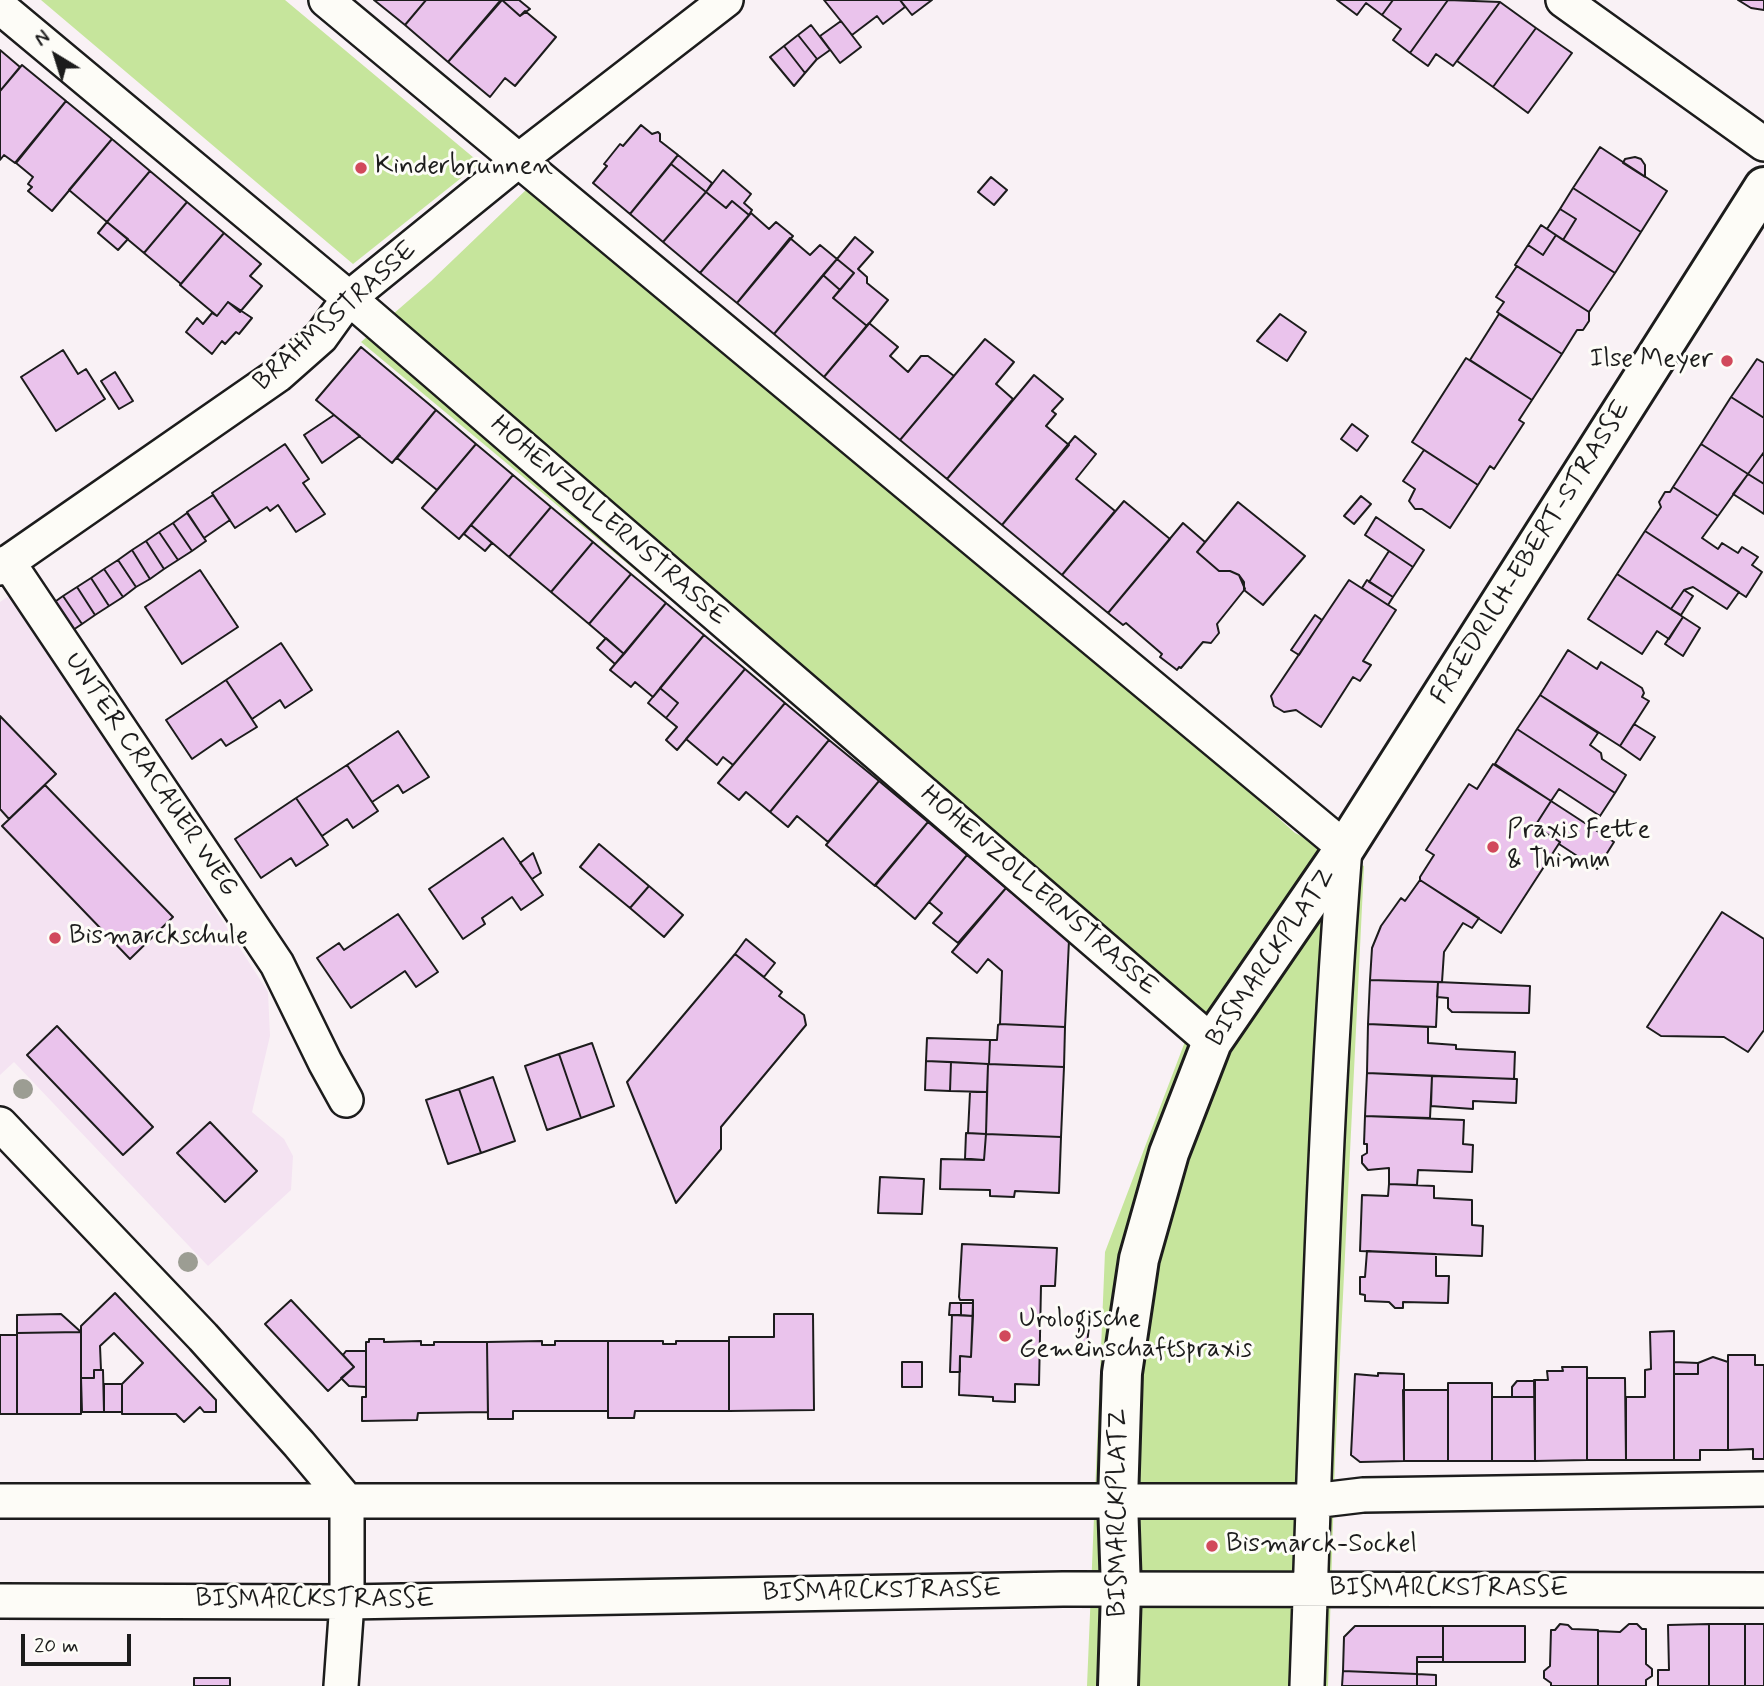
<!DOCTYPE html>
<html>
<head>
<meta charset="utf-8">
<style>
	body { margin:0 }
	#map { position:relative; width:1764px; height:1686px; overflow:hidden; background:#f9f1f5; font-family:Mynerve,sans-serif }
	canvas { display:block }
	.north { position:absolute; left:21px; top:21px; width:70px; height:70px; -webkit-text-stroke:5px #fdfcf7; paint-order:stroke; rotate:322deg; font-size:19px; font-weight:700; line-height:28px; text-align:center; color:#1c1c1c }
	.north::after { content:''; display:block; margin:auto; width:24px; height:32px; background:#1c1c1c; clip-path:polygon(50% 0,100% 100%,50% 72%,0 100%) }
	.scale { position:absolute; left:21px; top:1634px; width:110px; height:32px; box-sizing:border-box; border:4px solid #1c1c1c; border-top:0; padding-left:9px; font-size:21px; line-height:24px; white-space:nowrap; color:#1c1c1c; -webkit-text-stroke:5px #fdfcf7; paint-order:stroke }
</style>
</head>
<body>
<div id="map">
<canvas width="1764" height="1686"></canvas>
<div class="north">N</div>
<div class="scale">20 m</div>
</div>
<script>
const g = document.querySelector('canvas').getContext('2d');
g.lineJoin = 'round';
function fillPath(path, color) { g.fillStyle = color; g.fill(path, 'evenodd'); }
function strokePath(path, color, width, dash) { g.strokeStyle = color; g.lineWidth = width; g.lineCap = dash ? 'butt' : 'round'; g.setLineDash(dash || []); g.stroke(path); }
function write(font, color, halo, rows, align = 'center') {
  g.font = font + ' Mynerve,sans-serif'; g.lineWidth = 6; g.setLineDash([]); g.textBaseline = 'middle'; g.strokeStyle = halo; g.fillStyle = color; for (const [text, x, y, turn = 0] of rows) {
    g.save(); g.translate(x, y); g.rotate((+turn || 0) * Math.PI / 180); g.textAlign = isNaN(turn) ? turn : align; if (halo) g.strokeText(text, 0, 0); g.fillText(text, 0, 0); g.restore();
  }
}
const built = new Path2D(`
	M13,593L268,992L270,1036L252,1112L284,1139L293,1156L291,1190L208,1266L14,1062L0,1075V809L9,819L2,827L130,958L173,917L45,785L56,774L0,716V602ZM57,1026L153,1126L124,1155L28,1055ZM210,1122L256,1171L225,1202L178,1153Z`);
const green = new Path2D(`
	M41,0H285L480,163L353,264Z
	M528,188L1220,765L1295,833L1364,866L1335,1459L1328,1686H1087L1105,1252L1189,1031L361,342L431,281Z`);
const building = new Path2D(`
	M374,0H426L405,25Z
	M426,0H499L500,1L448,62L405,25Z
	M502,0L520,16L525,11L556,37L515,86L505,78L490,97L448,62Z
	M502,0H519L530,9L520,16Z
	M824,0H900L905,7L883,24L877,16L852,35Z
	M900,0H932L912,15Z
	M1337,0H1393L1382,15L1366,3L1357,15Z
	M1393,0H1448L1410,53L1393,40L1401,29L1382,15Z
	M1448,0L1500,2L1453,66L1436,54L1428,66L1410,53Z
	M1738,0H1764V10L1751,8Z
	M1500,2L1536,28L1493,87L1457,61Z
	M841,21L861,47L840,63L820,36Z
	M811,25L830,50L816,60L817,59L798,35Z
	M1536,28L1572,53L1528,113L1493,87Z
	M798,35L817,59L805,73L784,46Z
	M784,46L805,73L794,86L770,57Z
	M0,50L20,67L0,91Z
	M22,65L66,101L15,163L4,155L0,160V91Z
	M66,101L112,139L52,211L28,191L32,187L28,184L33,177L16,163Z
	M641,125L652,134L658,132L660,134V141L678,155L630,214L593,183L607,166L604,164L620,144L623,146Z
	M112,139L150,171L107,222L69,190Z
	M1600,147L1667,191L1641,232L1573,188Z
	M678,155L712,183L706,192L671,164Z
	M1635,157L1641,159L1645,165V177L1623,163L1625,159Z
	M671,164L706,192L663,242L630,214Z
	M723,170L751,194L744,203L752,210L749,215L732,201L726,208L706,192Z
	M150,171L187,202L144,253L107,222Z
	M991,177L1007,190L994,205L978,192Z
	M1573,188L1641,232L1615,273L1563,240L1576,219L1560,209Z
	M706,192L726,208L732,201L749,215L700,273L663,242Z
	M187,202L224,233L181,284L144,253Z
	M1560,209L1576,219L1563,240L1547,229Z
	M751,213L769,229L776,222L793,236L737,303L700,273Z
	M107,222L128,239L118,250L98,233Z
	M1541,225L1556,235L1543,255L1528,245Z
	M224,233L261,264L250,276L262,286L240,312L228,302L217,316L180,285Z
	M1556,235L1615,273L1589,312L1515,265L1528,245L1543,255Z
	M855,237L873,252L858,269L867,277V283L888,300L867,326L833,298L854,273L837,259Z
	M790,238L810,255L820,245L837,259L774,334L737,303Z
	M837,259L854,273L840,290L823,275Z
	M1517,266L1589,312V321L1583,330H1577L1562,354L1497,312L1504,302L1496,297Z
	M823,275L840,290L833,298L867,326L824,377L774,334Z
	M228,302L252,318L239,334L236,332L225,344L222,341L212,354L186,332L197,318L203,324L212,313L217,316Z
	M1280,314L1306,332L1287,361L1257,341Z
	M1499,314L1562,354L1532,400L1470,360Z
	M869,323L898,347L890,356L908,372L921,356H928L954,376L900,440L824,377Z
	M985,339L1014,362L996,384L1013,399L947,479L900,440Z
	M361,347L436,410L392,463L316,400Z
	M63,350L78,374L86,369L105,399L56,431L21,377Z
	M1466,358L1532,400L1519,420L1524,423L1494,469L1490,466L1478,485L1412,442Z
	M1757,359L1764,363V418L1731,397Z
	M115,372L133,401L119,409L101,381Z
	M1034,375L1063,399L1052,411L1056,414L1046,426L1069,445L1002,525L947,479Z
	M1731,397L1764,418V452L1748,474L1701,444Z
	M436,410L476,444L437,490L397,458Z
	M334,415L360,436L322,463L304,435Z
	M1352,424L1368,436L1357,451L1341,439Z
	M1075,436L1096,454L1076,479L1115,511L1062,575L1002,525Z
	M285,444L309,479L303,483L325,514L296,532L278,505L270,511L267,507L235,528L212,493Z
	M476,444L513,475L459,539L422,508Z
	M1701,444L1748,474L1718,516L1673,487Z
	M1424,450L1478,485L1450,528L1422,509H1415L1409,501L1415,489L1403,481Z
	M1764,452V484L1748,474Z
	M1748,474L1764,484V514L1733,494Z
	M513,475L551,507L509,557L471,525Z
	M1673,487L1718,516L1702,538L1718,549L1722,543L1738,553L1742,547L1758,557L1752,565L1762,572L1746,597L1645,531L1661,507L1659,502L1665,492H1670Z
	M213,495L230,520L204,538L187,512Z
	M1361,496L1371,504L1354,524L1344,516Z
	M1124,501L1170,539L1108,613L1062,575Z
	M1238,502L1305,556L1263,605L1244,590V582L1239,575L1230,571H1219L1197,552Z
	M551,507L593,542L551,592L509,557Z
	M187,513L206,541L192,551L173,523Z
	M1376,517L1424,550L1413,567L1365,535Z
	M173,523L192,551L178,560L159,532Z
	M1183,523L1205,542L1197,552L1219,571H1230L1239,575L1245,589L1217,624L1219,633L1211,643L1203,642L1181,668L1179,667L1177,670L1160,657L1162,654L1126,623L1123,625L1108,613Z
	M471,525L492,543L485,551L464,534Z
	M1645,531L1739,592L1727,609L1693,587L1684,590L1671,609L1617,574Z
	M159,532L178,560L164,569L146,541Z
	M146,541L164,569L150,579L132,550Z
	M593,542L631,574L589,624L551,592Z
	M132,550L150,579L136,587L118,560Z
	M1389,551L1413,567L1393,597L1369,582Z
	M118,560L136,587L123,597L104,569Z
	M104,569L123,597L109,606L91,578Z
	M200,570L238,627L182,664L145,607Z
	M631,574L666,603L624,654L589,624Z
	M1617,574L1683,617L1669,639L1657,631L1642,654L1588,619Z
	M91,578L109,606L95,615L77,587Z
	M1349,580L1396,610L1363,661L1371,665L1360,681L1353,677L1321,727L1296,710L1284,712L1274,706L1271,696Z
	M1367,580L1393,597L1388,605L1362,588Z
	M77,587L95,615L82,624L63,596Z
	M1684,590L1693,596L1681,615L1671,609Z
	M63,596L82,624L67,634L49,606Z
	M666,603L704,635L653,697L635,682L631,687L610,670Z
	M1315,615L1322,620L1299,655L1291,650Z
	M1683,617L1700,628L1683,656L1665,644Z
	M704,635L745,669L677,750L666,740L677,727L666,718L678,703L660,688Z
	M606,638L624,654L615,664L597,648Z
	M281,643L312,690L285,708L280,700L252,719L226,680Z
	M1568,650L1597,669L1601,662L1642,688L1644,693L1642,697L1649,701L1620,746L1540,695Z
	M745,669L785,703L733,765L723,757L717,765L686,739Z
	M226,680L257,727L226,746L221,739L192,759L166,720Z
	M660,688L678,703L666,718L648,703Z
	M1540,695L1598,733L1590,745L1601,753L1602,759L1626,775L1615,793L1517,729Z
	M785,703L829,740L770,812L746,792L739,800L718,783Z
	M0,716L56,774L9,819L0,809Z
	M1634,724L1655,737L1640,760L1620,746Z
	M1517,729L1615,793L1600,816L1559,789L1551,801L1495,764Z
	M398,731L429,777L403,793L398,785L372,802L347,765Z
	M829,740L879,781L828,842L797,816L788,827L770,812Z
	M1493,764L1551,801L1535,826L1560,842L1501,933L1420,880V877L1434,855L1426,850L1469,784L1477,789Z
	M347,765L378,811L353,828L347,819L322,836L296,798Z
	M879,781L928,822L875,886L826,845Z
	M45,785L173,917L130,959L2,826Z
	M296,798L328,845L296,866L291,858L261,878L235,839Z
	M1551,801L1614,842L1597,869L1559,844L1560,842L1535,826Z
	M928,822L967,855L915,919L875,885Z
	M503,838L543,895L521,910L512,897L482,918L485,924L463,939L429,889Z
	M599,844L649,886L630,908L580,867Z
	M533,853L541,873L532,879L520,863Z
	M967,855L1006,888L958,943L933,923L942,913L929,902Z
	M1420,880L1479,918L1472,928L1463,923L1444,952L1442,982L1370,980L1372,948L1381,926L1401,898L1405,901Z
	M649,886L683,915L664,937L630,908Z
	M1006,888L1069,940L1065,1027L1000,1024L1002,971L988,959L977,973L952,952Z
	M1722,912L1764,939V1030L1748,1052L1724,1037L1661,1036L1647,1027Z
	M398,914L438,972L416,987L405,971L351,1008L317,958L339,943L344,950Z
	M746,939L775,963L764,977L735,954Z
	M735,954L782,992L779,996L804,1015L806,1025L721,1127V1149L676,1203L627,1082Z
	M1370,980L1438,982L1436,1027L1368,1024Z
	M1438,982L1530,986L1529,1013L1452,1012L1448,1008V998L1437,997Z
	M1000,1024L1065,1027L1064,1067L989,1064L990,1040H997L998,1025Z
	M1368,1024L1428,1027V1043L1456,1045V1049L1515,1052L1514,1079L1367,1073Z
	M57,1026L153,1127L123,1155L27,1055Z
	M927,1038L990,1040L989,1064L926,1061Z
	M592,1043L614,1106L581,1118L559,1054Z
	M559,1054L581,1118L547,1130L525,1066Z
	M926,1061L951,1062L950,1091L925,1090Z
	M951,1062L988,1064L987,1092L950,1091Z
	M988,1064L1064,1067L1061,1137L986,1134Z
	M1367,1073L1432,1076L1430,1118L1365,1116Z
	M1432,1076L1517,1079L1516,1103L1473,1101V1109L1431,1106Z
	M493,1077L515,1141L481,1153L459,1089Z
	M459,1089L481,1153L448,1164L426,1100Z
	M970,1092H987L986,1134L968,1133Z
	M1365,1116L1464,1120L1463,1144L1473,1145L1472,1172L1418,1170L1417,1185L1389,1184V1168L1368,1170L1362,1163V1156L1367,1153V1144H1364Z
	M210,1122L257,1171L225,1202L177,1153Z
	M966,1133L986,1134L984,1160L965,1159Z
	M986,1134L1061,1137L1059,1193L1015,1191L1014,1197L990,1196V1190L940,1189L941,1159L984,1160Z
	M880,1177L924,1179L922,1214L878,1213Z
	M1389,1184L1434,1186V1198L1472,1200V1225L1483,1226L1482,1256L1360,1251L1362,1195L1388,1196Z
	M962,1244L1057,1248L1055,1286H1041L1039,1385L1015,1384V1402L993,1401V1397L959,1395L960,1356L971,1357L973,1303V1300H960L959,1297Z
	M1367,1251L1436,1254V1276H1449L1448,1303L1403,1302V1308H1395L1389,1302L1365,1301V1295L1360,1294V1277H1365Z
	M115,1293L216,1400V1412H204L200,1407L184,1422L176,1414H122V1384L143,1363L114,1333L100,1346L101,1370H94V1378H81V1326Z
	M291,1300L354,1367L328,1391L265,1324Z
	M950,1303H961V1315H949Z
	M961,1303H973V1316L961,1315Z
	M61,1314L81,1332L17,1333V1315Z
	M774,1314H813L814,1410L729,1411V1337H774Z
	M952,1315L973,1316L971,1357L960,1356V1372H950Z
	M1080,1318H1090L1087,1344H1078Z
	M1674,1331V1460H1626V1397H1645V1370L1651,1369L1650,1332Z
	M81,1332V1414H17V1333Z
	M0,1335H17V1414H0Z
	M369,1339H384V1342L421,1341V1345H434V1342H487L488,1412L418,1413L417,1420L362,1421V1397H366V1342H369Z
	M542,1341V1345H555V1341H608V1411H513V1419H488L487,1342Z
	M608,1341H663V1344H676V1341H729V1411H635L634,1418H608Z
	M346,1351H366V1387L349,1386L341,1378L354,1367L343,1355Z
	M1728,1355H1755V1365H1764V1459H1753V1449L1728,1450Z
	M1713,1357L1728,1362V1450H1700V1460H1674V1374H1698V1363Z
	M902,1362H922V1387H902Z
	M1674,1362L1698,1363V1374H1674Z
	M1562,1367H1587V1460L1535,1461L1534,1380H1548L1547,1371H1563Z
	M94,1370H103L104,1412H82L81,1378H94Z
	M1378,1373L1404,1374V1461L1360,1462L1351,1455L1355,1374L1378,1376Z
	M1587,1378H1625L1626,1460H1587Z
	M1517,1381H1535V1397H1512V1387Z
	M1448,1383H1492V1461H1448Z
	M104,1384H122V1412H104Z
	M1403,1390H1448V1461H1404Z
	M1492,1397H1535V1461H1492Z
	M1560,1624L1568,1625L1572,1629L1598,1630V1686H1551V1683L1544,1678V1671L1550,1666L1551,1630H1555Z
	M1629,1624H1637L1642,1629H1646V1664L1652,1669V1676L1646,1680V1686H1598V1631L1620,1632Z
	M1709,1624V1686H1658V1670H1669L1668,1625Z
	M1709,1624H1745V1686H1709Z
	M1745,1624H1764V1686H1745Z
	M1355,1626H1443V1657H1417V1674L1343,1671L1344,1637Z
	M1443,1626H1525V1662H1443Z
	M1417,1657H1443V1662H1417Z
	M1343,1671L1417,1674V1686H1342Z
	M1417,1674L1436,1675V1686H1417Z
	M194,1678H230V1686H194Z`);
const street = new Path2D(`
	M326,0L1345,848C1323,1127 1317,1407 1307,1686
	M1563,0L1764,144
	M0,7L349,298L1212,1042
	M8,562L277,964L325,1062L346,1100
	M0,568L278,375L321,337L349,298L519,160L726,0
	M0,1124L203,1337L299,1444L347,1501V1602L341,1686
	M0,1501H1313L1363,1495L1764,1489
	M0,1601L347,1602L1063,1589L1764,1590`);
const secondary = new Path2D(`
	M1118,1686L1121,1590L1118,1501L1122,1373L1139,1259L1169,1153L1212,1042L1345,848L1764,187`);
const trees = [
	[23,1089],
	[188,1262]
];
const markers = [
	[361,168,7,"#d1495b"],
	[1727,361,7,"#d1495b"],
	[1493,847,7,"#d1495b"],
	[55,938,7,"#d1495b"],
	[1005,1336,7,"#d1495b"],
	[1212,1546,7,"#d1495b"]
];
const poiNames = [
	["Kinderbrunnen",375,168],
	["Ilse Meyer",1713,361,"right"],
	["Praxis Fette",1507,832],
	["& Thimm",1507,862],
	["Bismarckschule",69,938],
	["Urologische",1019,1321],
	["Gemeinschaftspraxis",1019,1351],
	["Bismarck-Sockel",1226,1546]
];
const streetNames = [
	["BRAHMSSTRASSE",336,317,-42],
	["HOHENZOLLERNSTRASSE",608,522,41],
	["FRIEDRICH-EBERT-STRASSE",1532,553,-58],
	["UNTER CRACAUER WEG",150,775,56],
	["HOHENZOLLERNSTRASSE",1038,892,41],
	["BISMARCKPLATZ",1272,958,-56],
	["BISMARCKPLATZ",1120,1513,-90],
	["BISMARCKSTRASSE",1449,1590],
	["BISMARCKSTRASSE",882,1592,-1],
	["BISMARCKSTRASSE",315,1601]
];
fillPath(built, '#f4e3f2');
fillPath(green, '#c6e59c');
fillPath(building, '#eac3ec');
strokePath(building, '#1c1c1c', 2);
strokePath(street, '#1c1c1c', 38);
strokePath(secondary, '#1c1c1c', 44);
strokePath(street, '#fdfcf7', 33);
strokePath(secondary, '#fdfcf7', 38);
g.fillStyle = '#9c9d93';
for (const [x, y] of trees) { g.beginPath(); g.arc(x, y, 10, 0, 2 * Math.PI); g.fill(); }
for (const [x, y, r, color] of markers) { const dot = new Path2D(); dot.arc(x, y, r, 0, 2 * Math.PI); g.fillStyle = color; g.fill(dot); strokePath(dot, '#fdfcf7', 2.5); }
write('26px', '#1c1c1c', '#fdfcf7', poiNames, 'left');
write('26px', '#1c1c1c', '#fdfcf7', streetNames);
</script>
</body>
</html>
